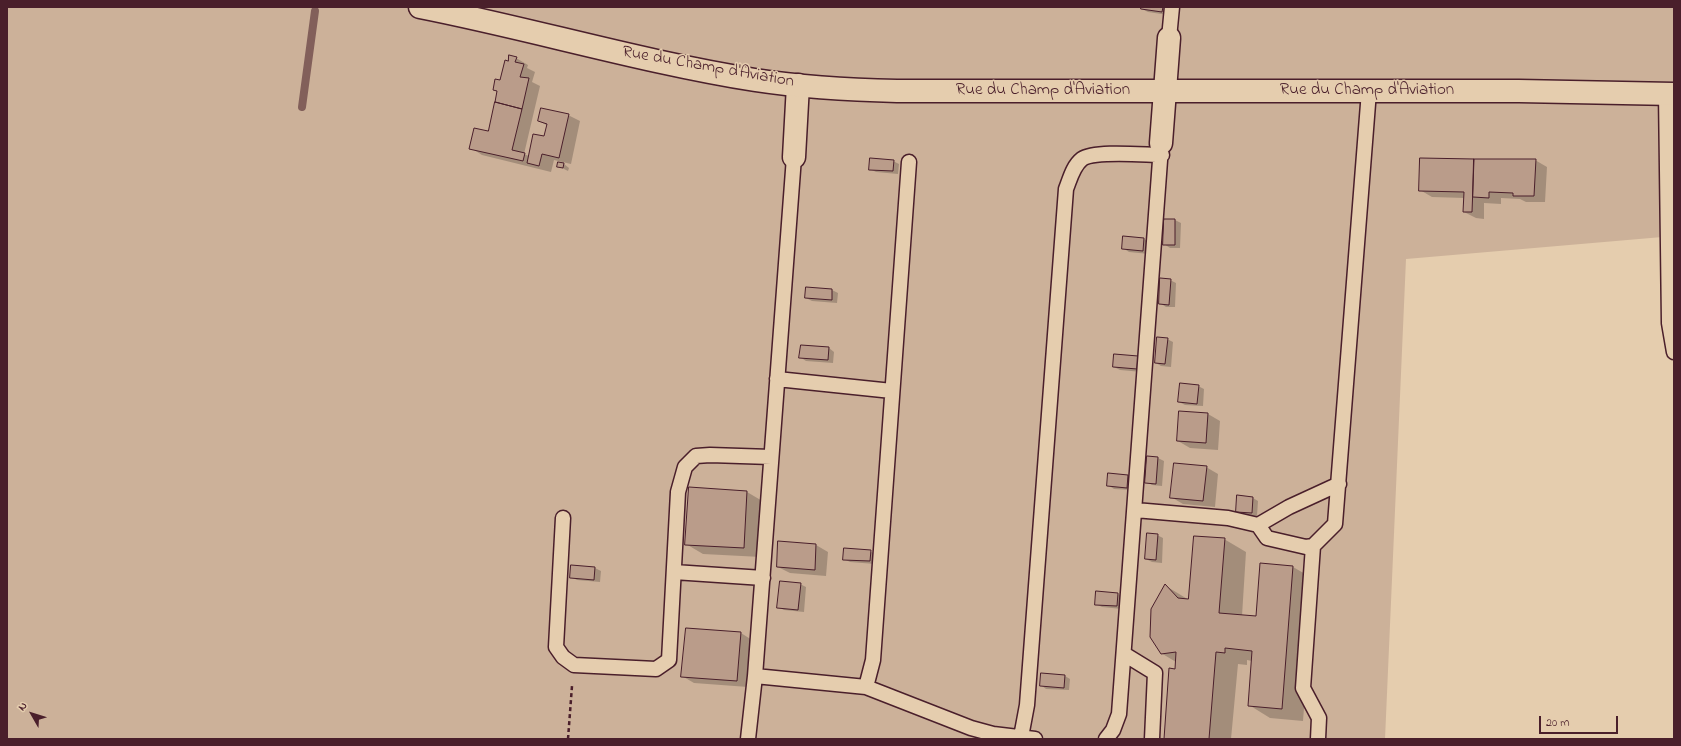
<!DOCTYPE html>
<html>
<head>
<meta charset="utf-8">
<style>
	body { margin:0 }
	#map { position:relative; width:1681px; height:746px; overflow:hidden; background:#e5cdae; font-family:"Indie Flower",sans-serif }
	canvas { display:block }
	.frame { position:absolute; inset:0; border:8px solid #4a1f2b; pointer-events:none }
	.north { position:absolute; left:12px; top:694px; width:40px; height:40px; -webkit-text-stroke:3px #e5cdae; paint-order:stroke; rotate:309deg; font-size:11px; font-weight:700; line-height:16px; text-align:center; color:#4a1f2b }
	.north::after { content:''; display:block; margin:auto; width:14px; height:18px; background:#4a1f2b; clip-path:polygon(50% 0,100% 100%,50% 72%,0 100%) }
	.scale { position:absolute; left:1539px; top:716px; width:79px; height:18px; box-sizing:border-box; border:2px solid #4a1f2b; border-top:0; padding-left:5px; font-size:12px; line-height:14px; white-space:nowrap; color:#4a1f2b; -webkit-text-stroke:3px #e5cdae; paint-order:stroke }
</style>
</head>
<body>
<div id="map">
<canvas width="1681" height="746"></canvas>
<div class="frame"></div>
<div class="north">N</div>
<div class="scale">20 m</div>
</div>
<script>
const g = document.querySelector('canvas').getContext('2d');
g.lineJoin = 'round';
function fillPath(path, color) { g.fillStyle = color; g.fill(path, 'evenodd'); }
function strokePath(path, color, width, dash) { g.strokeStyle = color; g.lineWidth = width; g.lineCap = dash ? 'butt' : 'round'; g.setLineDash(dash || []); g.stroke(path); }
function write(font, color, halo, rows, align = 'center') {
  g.font = font + ' "Indie Flower",sans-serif'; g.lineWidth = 3; g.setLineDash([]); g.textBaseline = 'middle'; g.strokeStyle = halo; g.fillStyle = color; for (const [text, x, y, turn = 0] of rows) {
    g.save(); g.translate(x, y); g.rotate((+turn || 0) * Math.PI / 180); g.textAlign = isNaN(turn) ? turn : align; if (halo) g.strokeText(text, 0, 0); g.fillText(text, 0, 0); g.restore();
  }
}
const green = new Path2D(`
	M7,7H1674V236L1406,259L1385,739H7Z`);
const shadow = new Path2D(`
	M1142,7H1168V15L1148,12L1142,9Z
	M516,58L528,65L527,68L535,72L532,82L540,86L524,154L529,156L545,137L548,126L539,121L568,115L580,121L571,164L554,160L551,172L482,155L471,148L489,133L498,92L494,90L501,81L509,62Z
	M1421,159L1535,160L1547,167L1545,202H1526L1520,199L1501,198V204L1484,203V219L1476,218L1464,212L1465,198L1432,197L1420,190Z
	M893,161L899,164L898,174L876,172L870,169Z
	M564,164L569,168L568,171L558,166Z
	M1175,220L1181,223L1180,248H1170L1164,244Z
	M1124,237L1144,239L1150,242L1149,254L1129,252L1123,248Z
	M1170,280L1176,283L1175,307H1166L1160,303Z
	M807,288L832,290L838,293L837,303L812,301L806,298Z
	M1167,339L1173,342L1171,367L1161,366L1156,363Z
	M829,348L834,352L833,363L806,361L800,357Z
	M1137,357L1143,360L1142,372L1120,370L1114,367Z
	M1198,386L1204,389L1203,406L1185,405L1179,402Z
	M1180,412L1208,414L1220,421L1218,450L1190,448L1178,441Z
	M1158,458L1164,461L1162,486L1152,485L1147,482Z
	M1206,467L1218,474L1215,507L1183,504L1171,497Z
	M1128,476L1134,479L1133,490L1114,489L1108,485Z
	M690,488L747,492L764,502L761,557L703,554L686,544Z
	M1253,498L1258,501L1257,516L1242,515L1237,511Z
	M1157,535L1163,538L1162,563L1152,562L1146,559Z
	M1224,539L1246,552L1242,616L1257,617L1293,567L1314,579L1303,721L1270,718L1249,705L1252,661L1247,660V665L1238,664L1231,739H1165L1176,662L1161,653L1166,586L1189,600Z
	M816,545L828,552L826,576L790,573L778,567Z
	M870,551L876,555L875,564L850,562L844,559Z
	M572,566L595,568L601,571L600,582L577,580L571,577Z
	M800,584L806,587L804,612L784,610L778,607Z
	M1118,594L1123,597L1122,609L1102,607L1096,604Z
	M741,633L752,640L748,687L694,683L682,676Z
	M1065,676L1070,679L1069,690L1046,689L1041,685Z`);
const stream = new Path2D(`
	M302,107L315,11`);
const building = new Path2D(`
	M1141,7H1163L1162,12L1141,9Z
	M509,55L517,57L515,62L524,64L520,77L529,78L522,109L495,102L497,91L493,90L495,79L500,80L505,60L508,61Z
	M495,102L522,109L512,150L525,153L523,161L469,149L474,128L488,131Z
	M541,108L569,114L559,158L542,154L539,166L527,163L533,134L544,136L547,124L538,121Z
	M870,158L894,160L893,171L869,170Z
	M1420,158L1474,159L1472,212H1463L1464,192L1419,191Z
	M1474,159H1536L1534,196H1513V193L1489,192V198L1473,197Z
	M558,162L564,163L563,168L557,167Z
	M1164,219H1175V245H1163Z
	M1123,236L1144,238L1143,251L1122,249Z
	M1160,278L1171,279L1169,305L1159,304Z
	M806,287L832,289V300L805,298Z
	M1157,337L1168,338L1165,364L1155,363Z
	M801,345L829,347L828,360L799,358Z
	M1114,354L1138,356L1137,369L1113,367Z
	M1180,383L1199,385L1197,404L1178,402Z
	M1179,411L1208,413L1206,443L1177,441Z
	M1147,456L1158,457L1156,484L1145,483Z
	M1174,463L1207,466L1203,501L1170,498Z
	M1108,473L1128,475L1127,488L1107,486Z
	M689,487L747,491L744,548L685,545Z
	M1237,495L1253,497L1252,513L1236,512Z
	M1147,533L1158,534L1156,560L1145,559Z
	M1194,536L1225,538L1219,613L1256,616L1260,563L1293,566L1282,709L1248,706L1252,651L1225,648V653L1216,652L1209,739H1164L1169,668L1175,669L1176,652L1161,654L1150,637L1151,609L1165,584L1178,598L1188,599Z
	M778,541L816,544L815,570L777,567Z
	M844,548L871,550L870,561L843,560Z
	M571,565L595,567L594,580L570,578Z
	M780,581L801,583L798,610L777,608Z
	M1096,591L1118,593L1117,606L1095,605Z
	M686,628L741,632L737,681L681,677Z
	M1041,673L1065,675L1064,688L1040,686Z`);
const path = new Path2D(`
	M568,739L572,686`);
const service = new Path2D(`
	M1169,38L1172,7
	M1666,93L1669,323L1674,352
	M777,379L892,391
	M1135,510L1228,518L1258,525
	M563,518L556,647L563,657L574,665L656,669L669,660L678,492L685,467L696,456L710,455L771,457
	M1313,546L1306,547L1267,538L1258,525L1289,507L1339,484
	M674,572L763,578
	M1124,654L1155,673L1152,739
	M755,676L866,687L971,728L993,734L1035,739
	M866,687L873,660L909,162
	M1021,737L1027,705L1066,189C1070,179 1073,166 1082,159C1095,150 1145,155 1162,155
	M748,739L755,676L794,157
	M1106,739L1113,730L1119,714L1161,147
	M1318,739L1319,718L1303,688L1313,546L1335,524L1369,91`);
const minor = new Path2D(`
	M1161,143L1169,38
	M794,157L798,85`);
const tertiary = new Path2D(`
	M420,7C532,29 642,62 755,80C801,87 850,90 897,91H1519L1674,94`);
const streetNames = [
	["Rue du Champ d'Aviation",708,68,10],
	["Rue du Champ d'Aviation",1043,91],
	["Rue du Champ d'Aviation",1367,91]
];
fillPath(green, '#ccb199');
fillPath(shadow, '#0003');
strokePath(stream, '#825f5a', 8);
fillPath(building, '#ba9c8a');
strokePath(building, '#4a1f2b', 1);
strokePath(service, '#4a1f2b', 17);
strokePath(minor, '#4a1f2b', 25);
strokePath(tertiary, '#4a1f2b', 25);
strokePath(path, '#4a1f2b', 2.5, [4, 3]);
strokePath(service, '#e5cdae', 14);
strokePath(minor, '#e5cdae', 22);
strokePath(tertiary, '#e5cdae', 22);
write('17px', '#4a1f2b', '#e5cdae', streetNames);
</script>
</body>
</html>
